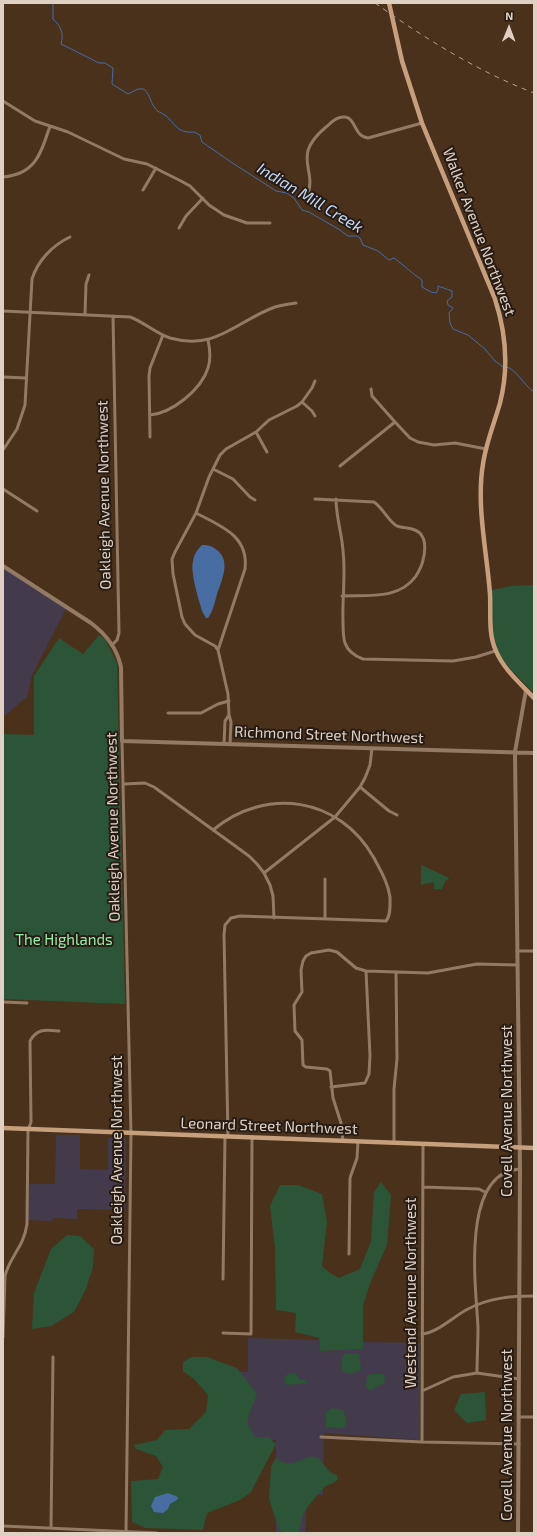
<!DOCTYPE html>
<html>
<head>
<meta charset="utf-8">
<style>
	body { margin:0 }
	#map { position:relative; width:537px; height:1536px; overflow:hidden; background:#49311c; font-family:"Exo 2",sans-serif }
	canvas { display:block }
	.frame { position:absolute; inset:0; border:4px solid #e0d0c4; pointer-events:none }
	.north { position:absolute; left:489px; top:8px; width:40px; height:40px; -webkit-text-stroke:3px #271c13; paint-order:stroke; rotate:1deg; font-size:11px; font-weight:700; line-height:16px; text-align:center; color:#e0d0c4 }
	.north::after { content:''; display:block; margin:auto; width:14px; height:18px; background:#e0d0c4; clip-path:polygon(50% 0,100% 100%,50% 72%,0 100%) }
</style>
</head>
<body>
<div id="map">
<canvas width="537" height="1536"></canvas>
<div class="frame"></div>
<div class="north">N</div>
</div>
<script>
const g = document.querySelector('canvas').getContext('2d');
g.lineJoin = 'round';
function fillPath(path, color) { g.fillStyle = color; g.fill(path, 'evenodd'); }
function strokePath(path, color, width, dash) { g.strokeStyle = color; g.lineWidth = width; g.lineCap = dash ? 'butt' : 'round'; g.setLineDash(dash || []); g.stroke(path); }
function write(font, color, halo, rows, align = 'center') {
  g.font = font + ' "Exo 2",sans-serif'; g.lineWidth = 4; g.setLineDash([]); g.textBaseline = 'middle'; g.strokeStyle = halo; g.fillStyle = color; for (const [text, x, y, turn = 0] of rows) {
    g.save(); g.translate(x, y); g.rotate((+turn || 0) * Math.PI / 180); g.textAlign = isNaN(turn) ? turn : align; if (halo) g.strokeText(text, 0, 0); g.fillText(text, 0, 0); g.restore();
  }
}
const education = new Path2D(`
	M3,566L67,607L32,675L27,697L3,717Z
	M56,1135H80V1169L108,1170V1138H126L125,1210L77,1209V1219L53,1218L52,1221L28,1220L29,1184H55Z
	M248,1338L319,1340L320,1351L363,1349V1342L420,1343V1440L324,1433L323,1495H307L305,1533H276V1440H224V1371L248,1372Z`);
const green = new Path2D(`
	M534,585V693C523,681 506,667 499,653C491,636 492,609 492,590L511,586Z
	M99,635L105,639L117,663L125,1004L3,999V734L34,735V676L59,638L83,654Z
	M422,865L449,878L448,880H446L442,889H434V882L421,885V867Z
	M381,1182L391,1195L387,1245L371,1281L363,1305V1349L320,1351L319,1338L295,1332L296,1313L276,1310L275,1248L270,1206L280,1185H298L322,1194L327,1221L322,1266L330,1273L339,1278L360,1269L371,1241L374,1192Z
	M67,1235L80,1236L94,1249L93,1267L86,1289L74,1312L51,1326L32,1329L34,1293L51,1249Z
	M359,1353L361,1370L350,1374L343,1372C341,1365 341,1361 344,1354Z
	M192,1357H207L237,1368L257,1394L250,1412L247,1423L255,1437H269L276,1444L251,1492L240,1500L207,1513L203,1530L146,1528L132,1522L131,1481L158,1479L163,1467L156,1456L136,1449L134,1445L157,1440L165,1430L189,1429L206,1412L208,1395L194,1379L183,1371V1362Z
	M296,1373L300,1380L305,1379L307,1383L287,1385L284,1382L285,1376L288,1374Z
	M370,1374H384L385,1376L384,1384L379,1385L371,1391L366,1387L367,1377Z
	M485,1392L486,1420L467,1423L454,1410L461,1394Z
	M332,1408L343,1410L347,1421L344,1428L326,1427V1412Z
	M309,1457H317L330,1472L337,1475L338,1479C333,1485 330,1483 325,1487C321,1490 305,1510 303,1514C301,1520 301,1526 299,1532L287,1533L279,1530L269,1499L271,1466L276,1458C289,1468 295,1462 309,1457Z`);
const water = new Path2D(`
	M202,545C208,545 212,546 217,550C231,561 222,580 217,594C215,602 213,611 208,618H206L203,613C199,602 190,572 193,561C194,554 197,550 202,545Z
	M168,1493L178,1497L177,1500L170,1504L168,1509L163,1513L154,1512L151,1506L155,1497Z`);
const stream = new Path2D(`
	M53,3V19C61,26 64,34 61,44L99,63H105L113,68L112,84L128,94L138,89H144C151,96 150,102 155,108C157,112 162,113 165,115C175,123 177,134 194,132L200,135L202,142L231,162L276,191L287,193L294,198L302,210L309,212L340,230L348,236H357L360,238L363,245L378,251L389,260L394,258C404,265 411,273 422,280V287L431,292L436,293L438,290V286L452,291V297L447,301L448,305L453,308L449,313L450,323L453,329L468,335L485,349L495,361L503,367
	M506,367C516,368 524,386 534,392`);
const minor = new Path2D(`
	M3,101L35,121L68,132L124,159L147,164L181,181L190,186L209,205L224,215L247,223H270
	M3,177C36,174 41,153 50,126
	M143,190L156,168
	M306,199C320,169 289,158 326,127C332,122 337,116 345,117C356,118 354,137 368,138L422,123
	M179,228L186,216L203,198
	M3,311L130,317C144,322 155,333 170,338C217,351 236,321 275,307C282,305 289,304 296,303
	M85,314L86,284L89,275
	M3,377L26,378
	M371,389L372,396L395,422L410,438L418,442L434,445L455,443L486,449
	M302,402L312,411L315,416
	M150,415C172,413 201,390 208,368C211,359 210,349 208,340
	M256,432L267,452
	M150,437L149,376L150,368L163,335
	M3,450L17,429L25,405L32,279C38,260 53,245 70,237
	M340,466L395,422
	M213,469L233,479L250,497L255,500
	M3,489L37,511
	M315,499L374,502C383,508 389,522 397,526C405,529 417,527 422,536C426,542 425,553 423,560C422,566 419,571 416,576C399,600 368,595 342,596
	M336,499C336,517 342,534 343,551C346,574 342,598 343,622C343,629 343,637 345,643C348,652 355,656 363,659L453,661L476,657L495,651
	M196,513C221,526 249,536 245,569L218,650
	M112,645L117,640L119,633L113,316
	M168,713H201L218,704L229,701
	M122,741L131,1134L126,1533
	M224,744L225,721L229,715
	M230,744L231,722L229,715L228,694L218,650L215,646L195,635L185,624L182,617L173,574L172,559L175,552L196,513L209,477L220,455L226,449L256,432L269,420L297,406L302,402L312,388L315,381
	M124,784L145,783L154,787L249,856L257,864L264,873L270,885L273,896L274,918
	M360,787L389,811L397,815
	M213,830C266,786 340,797 374,858C381,871 388,883 390,897C390,905 391,915 386,921L240,916L231,918L225,925L224,935L228,1137
	M264,873L335,817L360,787L365,778L370,765L372,748
	M325,879V919
	M517,951H534
	M3,1002L27,1003
	M331,1087L365,1083L369,1074L370,1056L366,971
	M343,1141L341,1123L333,1098L330,1071L327,1069L306,1067L303,1065L302,1040L295,1031L294,1005L302,992L301,970L303,961L306,956L311,953L329,950L337,952L356,968L366,971L428,973L477,964L517,965
	M394,1142V1089L397,1059L396,972
	M423,1187L479,1189L485,1192
	M349,1254L350,1178L357,1158L358,1141
	M223,1279L225,1137
	M223,1333L251,1334L252,1138
	M422,1334C437,1333 454,1316 468,1309C489,1298 510,1296 534,1296
	M3,1337L5,1276C10,1256 24,1247 27,1224L28,1130L31,1122L30,1041C37,1028 46,1030 59,1031
	M477,1373C477,1358 478,1343 478,1327C476,1288 460,1172 520,1169
	M422,1391L453,1377L477,1373L519,1379
	M519,1417H534
	M321,1437L422,1442L519,1444
	M422,1442L423,1144
	M3,1526L157,1533
	M51,1528L53,1357`);
const tertiary = new Path2D(`
	M3,566L91,623C107,635 117,648 121,667L122,741L534,753
	M518,1533L520,1169L515,752L526,690`);
const secondary = new Path2D(`
	M389,3L402,61L422,123L495,299C506,333 509,368 500,403C494,424 486,443 483,464C476,505 487,553 490,594C491,613 488,634 496,651C504,670 521,684 534,698
	M3,1128L534,1148`);
const rail = new Path2D(`
	M375,3C424,38 477,71 534,93`);
const streetNames = [
	["Walker Avenue Northwest",479,232,69],
	["Oakleigh Avenue Northwest",104,495,-91],
	["Richmond Street Northwest",329,735,2],
	["Oakleigh Avenue Northwest",113,827,-91],
	["Covell Avenue Northwest",507,1111,-90],
	["Leonard Street Northwest",269,1126,2],
	["Oakleigh Avenue Northwest",117,1150,-90],
	["Westend Avenue Northwest",411,1293,-90],
	["Covell Avenue Northwest",507,1435,-90]
];
const parkNames = [
	["The Highlands",64,940]
];
const waterNames = [
	["Indian Mill Creek",310,198,31]
];
fillPath(education, '#433b4b');
fillPath(green, '#2b5536');
fillPath(water, '#476da3');
strokePath(stream, '#476da3', 1);
strokePath(minor, '#927a65', 3);
strokePath(tertiary, '#927a65', 4);
strokePath(secondary, '#c69f7d', 4.5);
strokePath(rail, '#b3a192', 1, [5, 5]);
write('15px', '#e0d0c4', '#271c13', streetNames);
write('15px', '#96eeab', '#271c13', parkNames);
write('italic 16px', '#c4dafa', '#271c13', waterNames);
</script>
</body>
</html>
